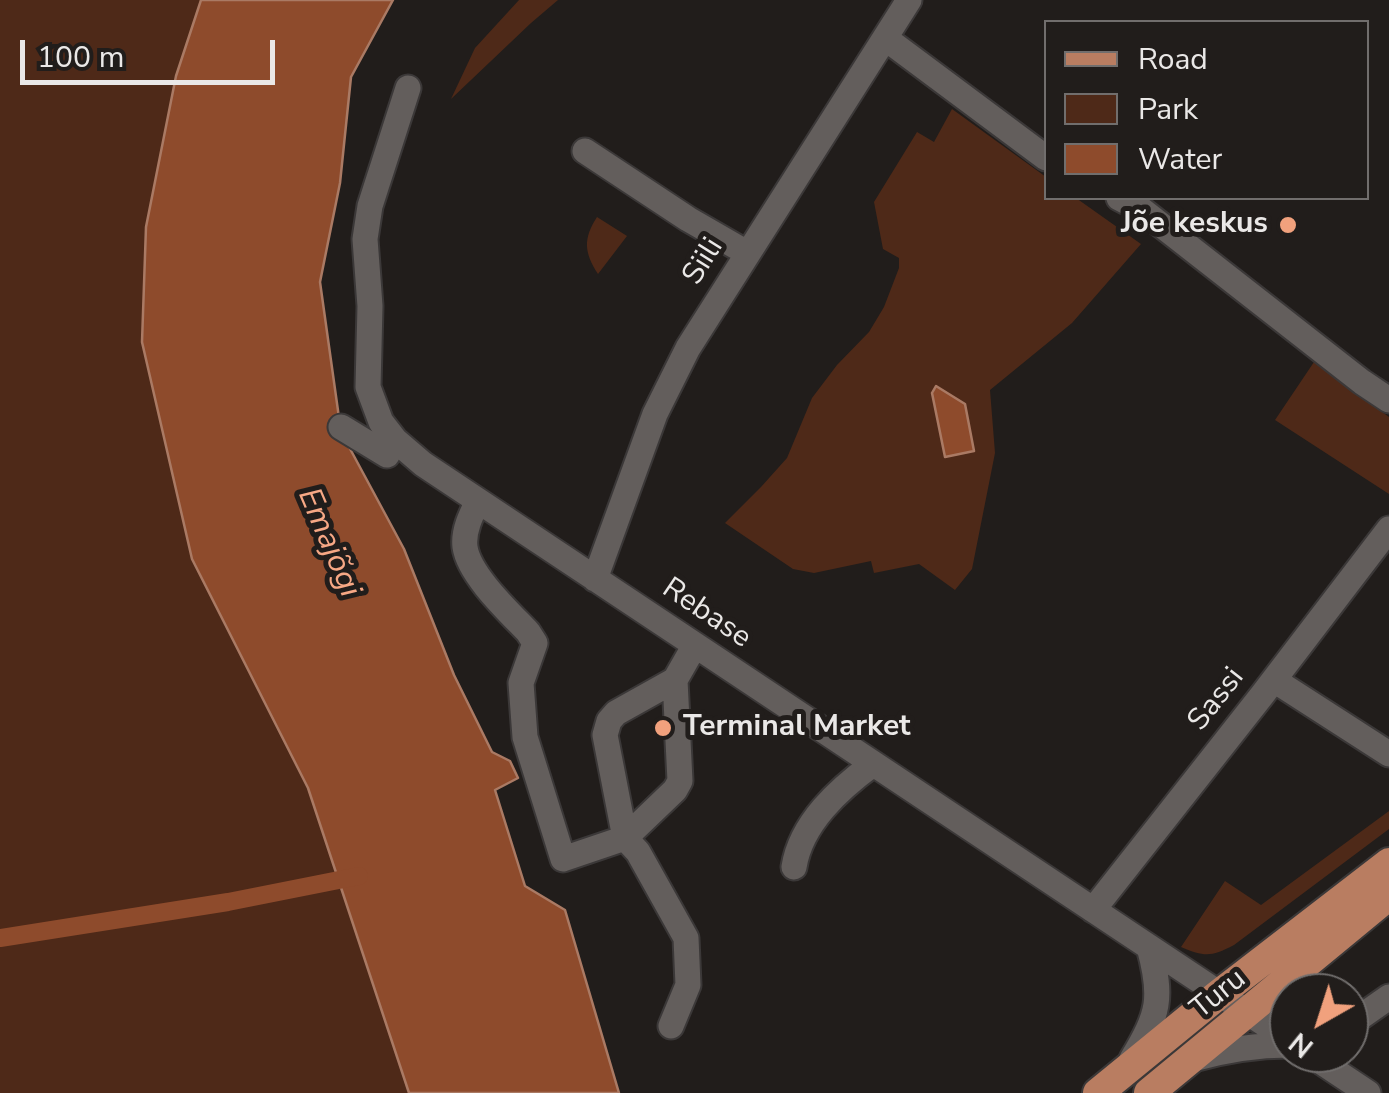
<!DOCTYPE html>
<html>
<head>
<meta charset="utf-8">
<style>
	body { margin:0 }
	#map { position:relative; width:1389px; height:1093px; overflow:hidden; background:#211d1b; font-family:"Nunito Sans",sans-serif }
	canvas { display:block }
	.legend { position:absolute; left:1044px; top:20px; width:325px; height:180px; box-sizing:border-box; background:#211d1b; border:2px solid #716e6d; margin:0; padding:12px 18px; list-style:none; font-size:30px; color:#eae8e7 }
	.legend li { display:flex; align-items:center; gap:20px; height:50px }
	.legend b { width:50px; border:2px solid #716e6d }
	.north { position:absolute; left:1269px; top:973px; width:100px; height:100px; box-sizing:border-box; background:#211d1b; border:2px solid #716e6d; border-radius:50%; rotate:219deg; font-size:28px; font-weight:700; line-height:40px; text-align:center; color:#eae8e7 }
	.north::after { content:''; display:block; margin:auto; width:35px; height:45px; background:#f1a17d; clip-path:polygon(50% 0,100% 100%,50% 72%,0 100%) }
	.scale { position:absolute; left:20px; top:40px; width:255px; height:45px; box-sizing:border-box; border:5px solid #eae8e7; border-top:0; padding-left:12px; font-size:30px; line-height:35px; white-space:nowrap; color:#eae8e7; -webkit-text-stroke:8px #211d1b; paint-order:stroke }
</style>
</head>
<body>
<div id="map">
<canvas width="1389" height="1093"></canvas>
<ul class="legend">
<li><b style="height:12px;background:#b97d61"></b>Road</li>
<li><b style="height:28px;background:#4e2918"></b>Park</li>
<li><b style="height:28px;background:#8e4b2c"></b>Water</li>
</ul>
<div class="north">N</div>
<div class="scale">100 m</div>
</div>
<script>
const g = document.querySelector('canvas').getContext('2d');
g.lineJoin = 'round';
function fillPath(path, color) { g.fillStyle = color; g.fill(path, 'evenodd'); }
function strokePath(path, color, width, dash) { g.strokeStyle = color; g.lineWidth = width; g.lineCap = dash ? 'butt' : 'round'; g.setLineDash(dash || []); g.stroke(path); }
function write(font, color, halo, rows, align = 'center') {
  g.font = font + ' "Nunito Sans",sans-serif'; g.lineWidth = 10; g.setLineDash([]); g.textBaseline = 'middle'; g.strokeStyle = halo; g.fillStyle = color; for (const [text, x, y, turn = 0] of rows) {
    g.save(); g.translate(x, y); g.rotate((+turn || 0) * Math.PI / 180); g.textAlign = isNaN(turn) ? turn : align; if (halo) g.strokeText(text, 0, 0); g.fillText(text, 0, 0); g.restore();
  }
}
const green = new Path2D(`
	M0,0H201L176,76L146,227L142,342L192,559L308,788L409,1093H0Z
	M519,0H558L531,23L451,99L475,48Z
	M952,109L1046,177V198H1076L1141,244L1072,323L990,390L995,453L972,569L955,590L919,564L874,573L871,561L814,573L793,569L725,523L761,487L787,458L812,398L837,365L869,332L884,307L899,268V258L883,249L874,202L917,132L934,142Z
	M597,217L627,236L598,274C584,252 583,239 597,217Z
	M1314,362L1389,417V494L1275,420Z
	M1389,811V829L1234,945C1211,957 1205,957 1181,947L1225,881L1261,905Z`);
const water = new Path2D(`
	M201,0H393L351,77L340,183L320,282L341,432L404,549L454,675L492,752L510,761L518,778L495,790L525,886L565,910L619,1093H409L308,788L192,559L142,342L146,227L176,76Z
	M936,386L965,404L974,451L945,457L932,393Z`);
const canal = new Path2D(`
	M0,938L228,902L359,876`);
const minor = new Path2D(`
	M885,38L1046,158
	M408,88L370,206L365,239L370,306L368,387L381,422L395,440L423,464L1289,1040
	M585,151L688,219L747,253
	M1119,198L1142,210L1362,382L1389,400
	M341,427L387,455L395,440
	M478,501C471,515 463,531 465,547C469,575 509,612 528,632L535,643L521,683L525,737L563,859L625,838L605,735L609,721L616,713L675,680L695,645
	M595,579L655,414L688,348L909,0
	M1274,680L1389,754
	M794,867C801,823 839,789 873,764
	M1093,910L1263,694L1389,529
	M1349,1025L1389,997
	M671,1026L688,985L686,938L638,852L625,838L675,790L680,781L675,680
	M1308,1053L1368,1093
	M1132,1059C1159,1014 1163,998 1149,947
	M1193,1059C1225,1050 1255,1045 1289,1045`);
const major = new Path2D(`
	M1098,1093L1218,995L1389,863
	M1149,1093L1389,895`);
const markers = [
	[1288,225,10,"#f1a17d"],
	[663,728,10,"#f1a17d"]
];
const poiNames = [
	["Jõe keskus",1268,225],
	["Terminal Market",683,728,"left"]
];
const streetNames = [
	["Siili",704,262,-58],
	["Rebase",706,614,34],
	["Sassi",1217,700,-52],
	["Turu",1219,995,-39]
];
const waterNames = [
	["Emajõgi",328,543,67]
];
fillPath(green, '#4e2918');
fillPath(water, '#8e4b2c');
strokePath(water, '#aa7a64', 2.5);
strokePath(canal, '#8e4b2c', 18);
strokePath(minor, '#3b3838', 29);
strokePath(major, '#3b3838', 34);
strokePath(minor, '#635e5c', 25);
strokePath(major, '#b97d61', 30);
for (const [x, y, r, color] of markers) { const dot = new Path2D(); dot.arc(x, y, r, 0, 2 * Math.PI); g.fillStyle = color; g.fill(dot); strokePath(dot, '#211d1b', 4); }
write('bold 30px', '#eae8e7', '#211d1b', poiNames, 'right');
write('30px', '#eae8e7', '#211d1b', streetNames);
write('italic 32px', '#f7a885', '#211d1b', waterNames);
</script>
</body>
</html>
